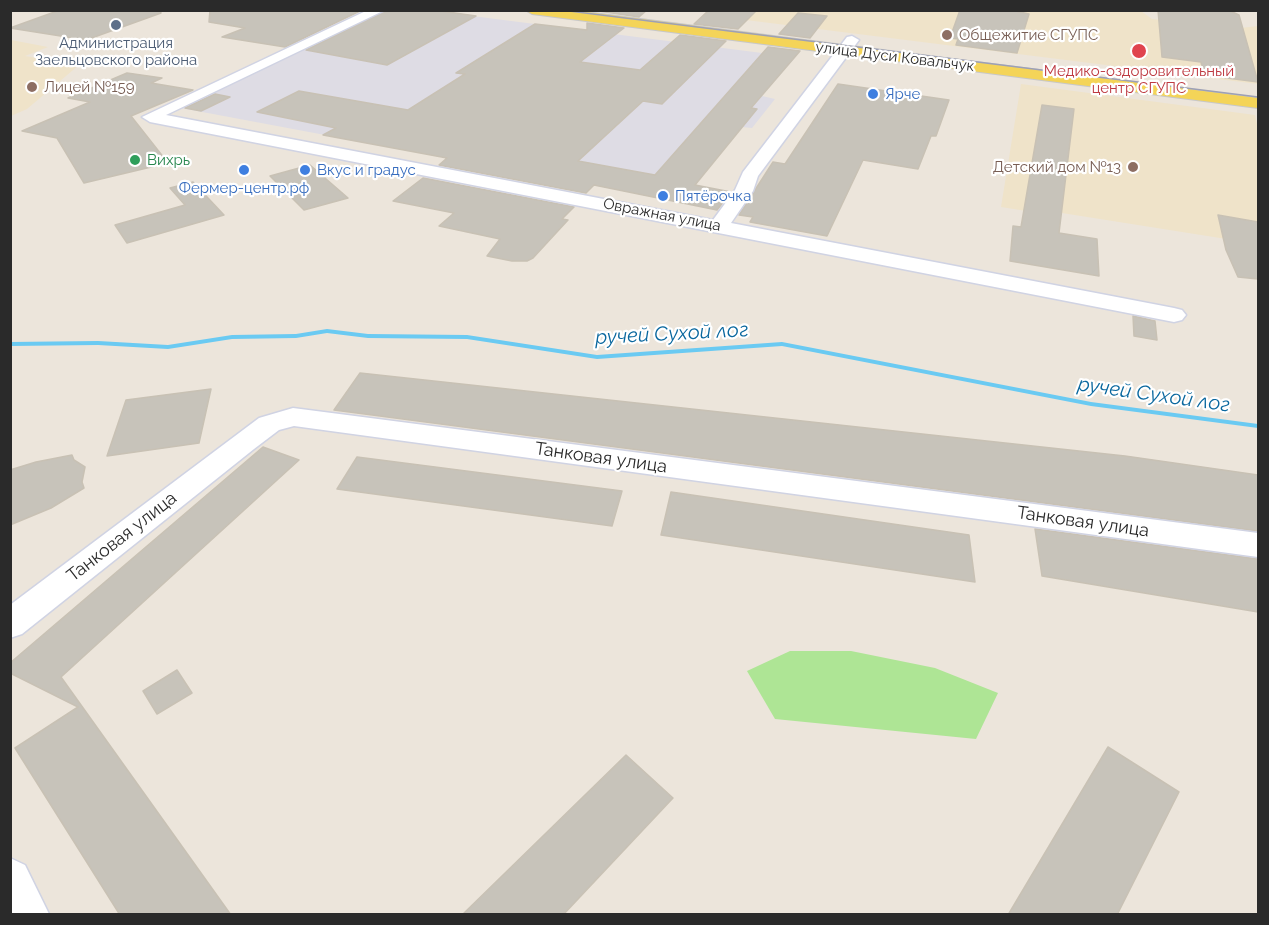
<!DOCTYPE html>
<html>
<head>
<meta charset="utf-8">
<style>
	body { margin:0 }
	#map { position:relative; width:1269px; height:925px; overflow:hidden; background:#ece5db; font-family:Raleway,sans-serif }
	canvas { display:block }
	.frame { position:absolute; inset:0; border:12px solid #2a2a2a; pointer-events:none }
</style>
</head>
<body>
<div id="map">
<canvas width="1269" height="925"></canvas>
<div class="frame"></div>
</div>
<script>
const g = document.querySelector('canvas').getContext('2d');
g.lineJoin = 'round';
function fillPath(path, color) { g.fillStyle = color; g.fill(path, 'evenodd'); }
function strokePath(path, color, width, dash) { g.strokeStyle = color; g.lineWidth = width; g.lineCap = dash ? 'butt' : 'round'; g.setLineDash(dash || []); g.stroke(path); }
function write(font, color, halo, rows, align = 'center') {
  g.font = font + ' Raleway,sans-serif'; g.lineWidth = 4.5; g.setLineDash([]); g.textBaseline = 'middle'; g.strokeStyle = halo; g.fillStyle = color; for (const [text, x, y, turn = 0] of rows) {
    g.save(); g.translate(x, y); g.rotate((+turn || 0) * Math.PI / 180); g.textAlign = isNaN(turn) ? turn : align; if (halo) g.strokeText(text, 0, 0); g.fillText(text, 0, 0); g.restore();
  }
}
const industrial = new Path2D(`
	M385,11H433L762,53L765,50L798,54L762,96L775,99L752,128L742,127L695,185L628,187L624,191L181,108Z`);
const education = new Path2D(`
	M721,10L1141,11L1152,19L1241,28L1258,26V84L714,16Z
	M11,40L48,47L25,56L79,65L27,109L11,116Z
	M1021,84L1255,115L1258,128V244L1062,213L1052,215L1001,207Z`);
const green = new Path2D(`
	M790,651H851L935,668L998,693L976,739L775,719L747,671Z`);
const stream = new Path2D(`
	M327,329L368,334L467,335L597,355L782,342L1091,402L1258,424V428L1091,406L782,346L597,359L467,339L368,338L327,333L296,338L232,339L168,349L98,345L10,346V342L98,341L168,345L232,335L296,334Z`);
const building = new Path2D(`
	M60,10H160L161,13L86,40L10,28Z
	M210,10H362L285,47L222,37L245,28L209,22Z
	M387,10H434L476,16L387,65L306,50Z
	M592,10H647L639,17Z
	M709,10H757L738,29L694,24Z
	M960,10H1011L1029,14L1017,53L956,45L958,39L950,38Z
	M1158,10H1228L1239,15L1258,82L1204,75L1201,62L1162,57Z
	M798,13L827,16L810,38L779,34Z
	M587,23L624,28L580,62L640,70L680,35L726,41L662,104L643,101L578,161L655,175L768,47L800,51L751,108L757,109L695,185L731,192L717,210L594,185L586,193L439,165L447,158L323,135L336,128L257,112L299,91L408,110L465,74L456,73L535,24L587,30Z
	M127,73L162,78L151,83L193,90L131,116L168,163L84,183L57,138L22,131L90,102L68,98Z
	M838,84L949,100L936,136H931L918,169L863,160L827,236L750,222L753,217L739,215L773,162L785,164Z
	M215,94L230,97L201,111L185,108Z
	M1042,105L1074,109L1059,233L1097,239L1099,276L1010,261L1013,226L1021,227Z
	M310,165L348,198L304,210L270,176Z
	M423,178L574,207L562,219L568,220L533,258L527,261H512L487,256L500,239L439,226L454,213L393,201Z
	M193,182L224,215L127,243L115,225L185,205L170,188Z
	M1218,215L1258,222V279L1238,277L1226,250Z
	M1133,316L1155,321L1157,340L1134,336Z
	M360,373L1125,456L1258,475V531L334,410Z
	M211,389L199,443L107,456L126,400Z
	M263,447L299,460L61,677L231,915H120L15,748L78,707L10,673V663Z
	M72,455L74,460L85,467L82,482L84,488L51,508L10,525V470L36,462Z
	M357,457L622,491L612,526L337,489Z
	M671,492L969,535L975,582L661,535Z
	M1035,529L1258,559V612L1042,576Z
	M177,670L192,693L157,714L143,691Z
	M1108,747L1179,792L1117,915H1008Z
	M626,755L673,798L563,915H462Z`);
const street = new Path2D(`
	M368,10H385L166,115L713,220L735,190L743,172L847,37L852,36L859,40L758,176L753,191L731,223L1174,308L1182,310L1186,315L1182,320L1174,322L150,122L142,117Z
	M293,408L1258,533V557L294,426L279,430L254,449L22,634L10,638V605L259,418Z
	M10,858L25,865L49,914H10Z`);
const primary = new Path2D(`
	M525,10H570L1258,98V108L532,14Z`);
const tram = new Path2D(`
	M561,10L1258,97`);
const markers = [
	[116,25,6,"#5c6f8a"],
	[947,35,6,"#8d6e63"],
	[1139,51,8,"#e0444e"],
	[32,87,6,"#8d6e63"],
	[873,94,6,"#3f7fe0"],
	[135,160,6,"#2e9e5b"],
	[1133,167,6,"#8d6e63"],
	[244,170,6,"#3f7fe0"],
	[305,170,6,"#3f7fe0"],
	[663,196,6,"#3f7fe0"]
];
const farEducationnames = [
	["Общежитие СГУПС",959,35],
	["Лицей №159",44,87],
	["Детский дом №13",1121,167,"right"]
];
const farServicenames = [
	["Администрация",116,43],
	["Заельцовского района",116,60]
];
const farStreetnames = [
	["улица Дуси Ковальчук",895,57,7],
	["Овражная улица",662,215,11]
];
const farHealthnames = [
	["Медико-оздоровительный",1139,71],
	["центр СГУПС",1139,88]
];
const farShopnames = [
	["Ярче",885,94],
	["Вкус и градус",317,170],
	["Фермер-центр.рф",244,188,"center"],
	["Пятёрочка",675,196]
];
const farLeisurenames = [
	["Вихрь",147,160]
];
const streetNames = [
	["Танковая улица",601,458,8],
	["Танковая улица",1083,522,8],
	["Танковая улица",122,537,-38]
];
const waterNames = [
	["ручей Сухой лог",672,334,-3],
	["ручей Сухой лог",1154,395,8]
];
fillPath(industrial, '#dedce4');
fillPath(education, '#efe3c9');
fillPath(green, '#aee595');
fillPath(stream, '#6acaf2');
fillPath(building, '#c7c3ba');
strokePath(building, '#c8c1b4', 1.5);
strokePath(street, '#d0d3e3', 3);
strokePath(primary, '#c8c8c8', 2);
fillPath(street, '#fff');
fillPath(primary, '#f4d458');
strokePath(tram, '#9da0b5', 1.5);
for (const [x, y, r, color] of markers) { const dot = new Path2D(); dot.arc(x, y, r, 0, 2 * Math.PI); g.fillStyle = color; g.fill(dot); strokePath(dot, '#fff', 2); }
write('15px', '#785e54', '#fff', farEducationnames, 'left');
write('15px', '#4e5e75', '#fff', farServicenames);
write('15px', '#2a2a2a', '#fff', farStreetnames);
write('15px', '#be3a42', '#fff', farHealthnames);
write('15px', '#366cbe', '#fff', farShopnames, 'left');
write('15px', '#27864d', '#fff', farLeisurenames, 'left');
write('18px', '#2a2a2a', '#fff', streetNames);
write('italic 20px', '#09679e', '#fff', waterNames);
</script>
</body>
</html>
